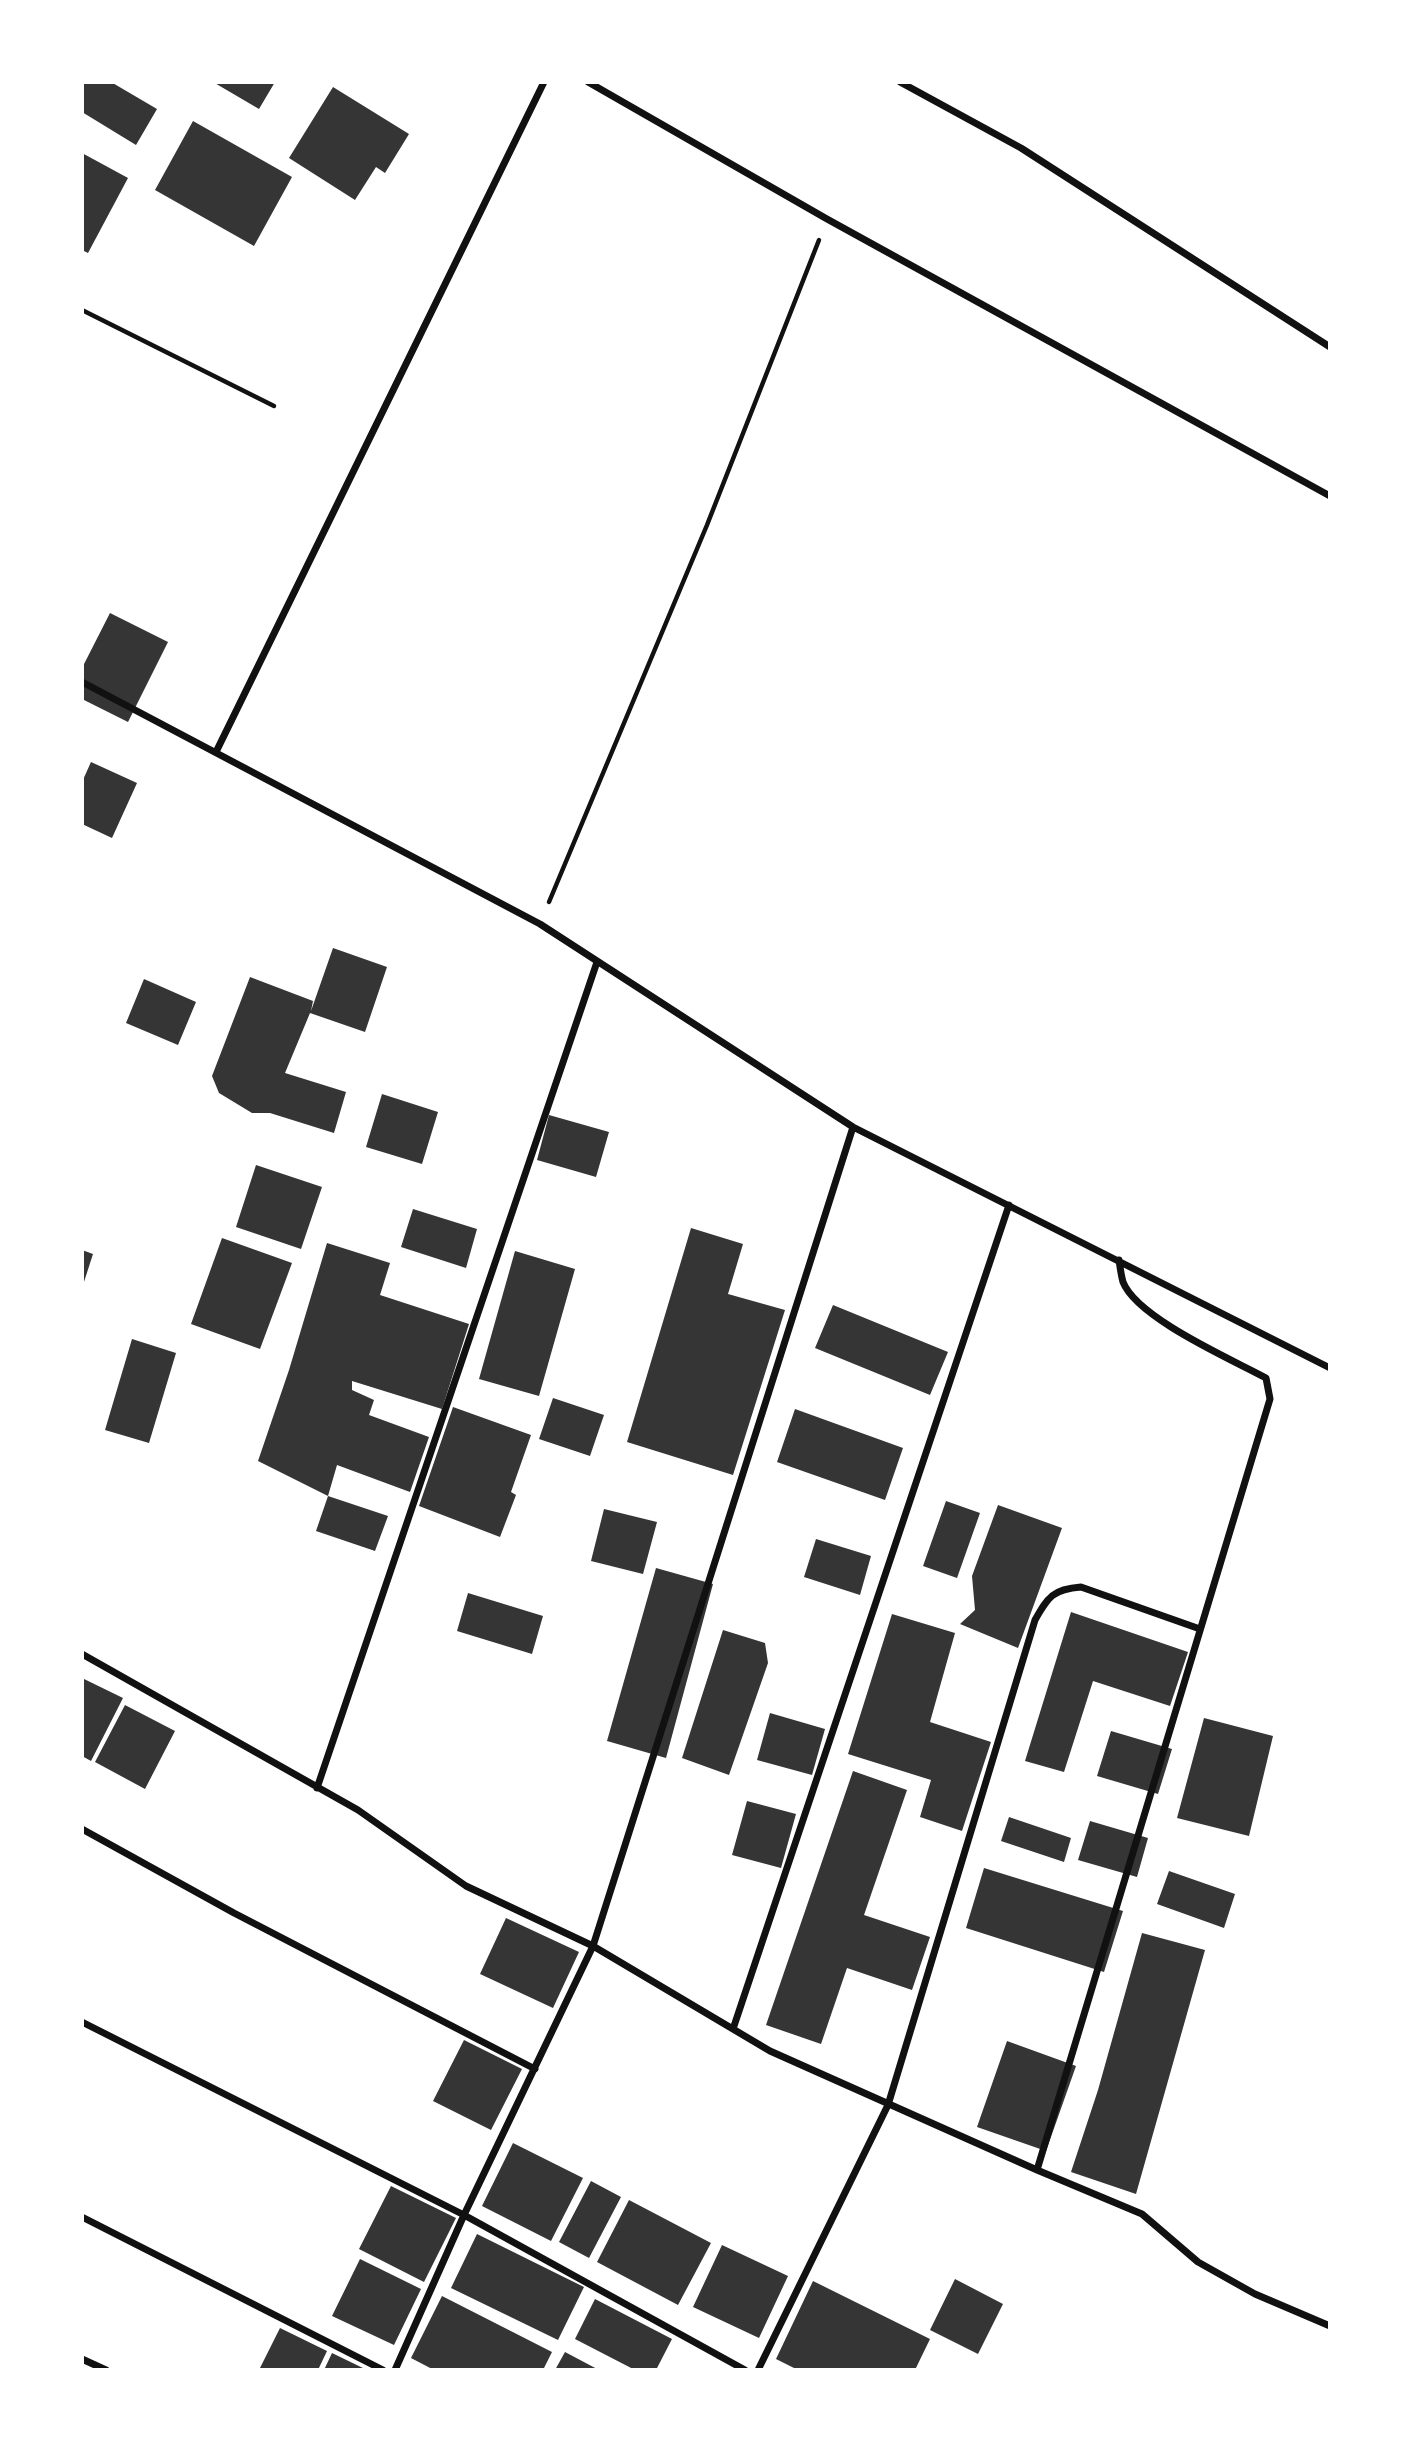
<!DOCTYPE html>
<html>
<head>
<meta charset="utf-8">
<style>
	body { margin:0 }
	#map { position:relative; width:1412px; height:2452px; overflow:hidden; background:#fff; font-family:Arial,sans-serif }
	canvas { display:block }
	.frame { position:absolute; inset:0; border:84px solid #fff; pointer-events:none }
</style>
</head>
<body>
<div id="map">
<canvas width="1412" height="2452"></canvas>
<div class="frame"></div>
</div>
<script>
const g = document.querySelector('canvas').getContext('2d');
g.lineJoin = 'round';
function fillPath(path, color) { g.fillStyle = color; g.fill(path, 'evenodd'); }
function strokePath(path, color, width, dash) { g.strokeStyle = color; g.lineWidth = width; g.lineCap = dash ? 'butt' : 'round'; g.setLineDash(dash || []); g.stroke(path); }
const building = new Path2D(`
	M82,82H111L157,109L136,145L82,112Z
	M213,82H275L259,109Z
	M333,87L409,134L385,173L376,167L355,200L289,158Z
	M193,121L292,177L254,246L155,190Z
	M82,153L128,178L88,253L82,250Z
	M110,613L168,642L128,722L82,699V668Z
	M91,762L137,783L112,838L82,824V782Z
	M333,948L387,967L365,1032L310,1013L285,1073L346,1092L334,1133L270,1113H252L219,1093L212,1076L250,977L313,1001L311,1011Z
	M144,979L196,1002L178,1045L126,1023Z
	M382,1094L438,1112L422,1164L366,1147Z
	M549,1115L609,1132L596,1177L537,1160Z
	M256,1165L322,1187L301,1249L236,1227Z
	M413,1209L477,1229L466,1268L401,1247Z
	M691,1228L743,1244L728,1294L785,1310L733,1475L627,1442Z
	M222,1238L292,1263L260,1349L191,1324Z
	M327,1243L390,1263L380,1295L469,1324L442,1409L352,1381V1390L374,1400L369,1415L429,1437L410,1492L337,1465L328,1496L388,1516L375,1551L316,1531L328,1496L258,1461L289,1370Z
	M82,1250L93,1254L83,1285H82Z
	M515,1251L575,1269L539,1396L479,1379Z
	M833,1305L948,1352L930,1395L815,1348Z
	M132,1339L176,1353L149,1443L105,1430Z
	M553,1398L604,1415L590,1456L539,1439Z
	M453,1407L531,1435L511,1492L516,1495L500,1537L419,1506Z
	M795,1409L903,1448L885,1500L777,1462Z
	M946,1501L980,1513L957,1578L923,1566Z
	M998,1505L1062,1528L1018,1648L960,1624L975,1610L972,1576Z
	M604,1509L657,1522L643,1574L591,1561Z
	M816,1539L871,1556L860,1595L804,1577Z
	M656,1568L713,1584L666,1758L607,1741Z
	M468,1593L543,1616L532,1654L457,1631Z
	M1071,1612L1188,1652L1170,1706L1093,1681L1064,1772L1025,1761Z
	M892,1614L955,1633L930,1722L991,1742L962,1831L920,1817L931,1780L848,1754Z
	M723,1630L765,1643L768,1663L729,1775L682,1758Z
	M82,1678L123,1698L91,1761L82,1756Z
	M125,1705L175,1731L145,1789L95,1762Z
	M770,1713L825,1729L812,1775L757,1760Z
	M1204,1718L1273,1736L1249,1836L1177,1818Z
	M1111,1731L1172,1749L1158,1794L1097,1776Z
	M853,1771L907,1790L864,1915L930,1937L912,1990L847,1968L821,2044L766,2025Z
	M747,1801L796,1814L781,1868L732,1855Z
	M1009,1817L1071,1838L1064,1862L1001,1841Z
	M1090,1821L1148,1838L1137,1877L1078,1860Z
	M984,1868L1123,1911L1104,1972L966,1928Z
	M1169,1871L1235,1894L1224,1928L1157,1904Z
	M506,1918L579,1952L553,2008L480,1974Z
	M1142,1933L1205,1950L1136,2194L1071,2172L1098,2090Z
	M464,2040L522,2069L491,2130L433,2101Z
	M1007,2041L1076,2066L1046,2151L977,2127Z
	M513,2143L583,2178L551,2241L482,2206Z
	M591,2181L621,2197L589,2258L559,2242Z
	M391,2186L456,2218L424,2282L359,2249Z
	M629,2200L711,2243L678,2305L597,2262Z
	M477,2234L584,2287L558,2340L451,2288Z
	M722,2245L788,2276L759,2338L693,2307Z
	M360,2259L421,2289L394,2345L332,2316Z
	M955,2279L1003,2304L978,2354L930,2330Z
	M813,2281L930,2339L915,2370H798L776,2359Z
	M442,2296L552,2352L543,2370H434L411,2358Z
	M595,2299L672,2339L656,2370H635L575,2339Z
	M280,2328L327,2351L318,2370H259Z
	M565,2352L599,2370H555Z
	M332,2353L367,2370H324Z`);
const path = new Path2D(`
	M82,310L274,406
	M549,902L707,525L819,240`);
const minor = new Path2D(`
	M588,82L827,219L1330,496
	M900,82L1021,148L1330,347
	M82,682L540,924L853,1127L1330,1368
	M216,752L544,82
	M82,1654L358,1810L466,1886L593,1946L770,2051L1037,2170L1142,2214L1198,2262L1255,2294L1330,2326
	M317,1788L597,962
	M82,1829L234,1913L535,2069
	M82,2022L464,2215L745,2370
	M733,2029L1009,1205
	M1037,2170L1270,1399L1266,1378C1231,1359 1137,1318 1123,1282C1121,1275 1120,1267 1119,1260
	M82,2217L383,2370
	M82,2359L106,2370
	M395,2370L464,2215L593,1946L853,1127
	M758,2370L888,2105L1035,1620C1048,1597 1053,1589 1081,1587L1200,1629`);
fillPath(building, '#353535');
strokePath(path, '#111', 4.5);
strokePath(minor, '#111', 7);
</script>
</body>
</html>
